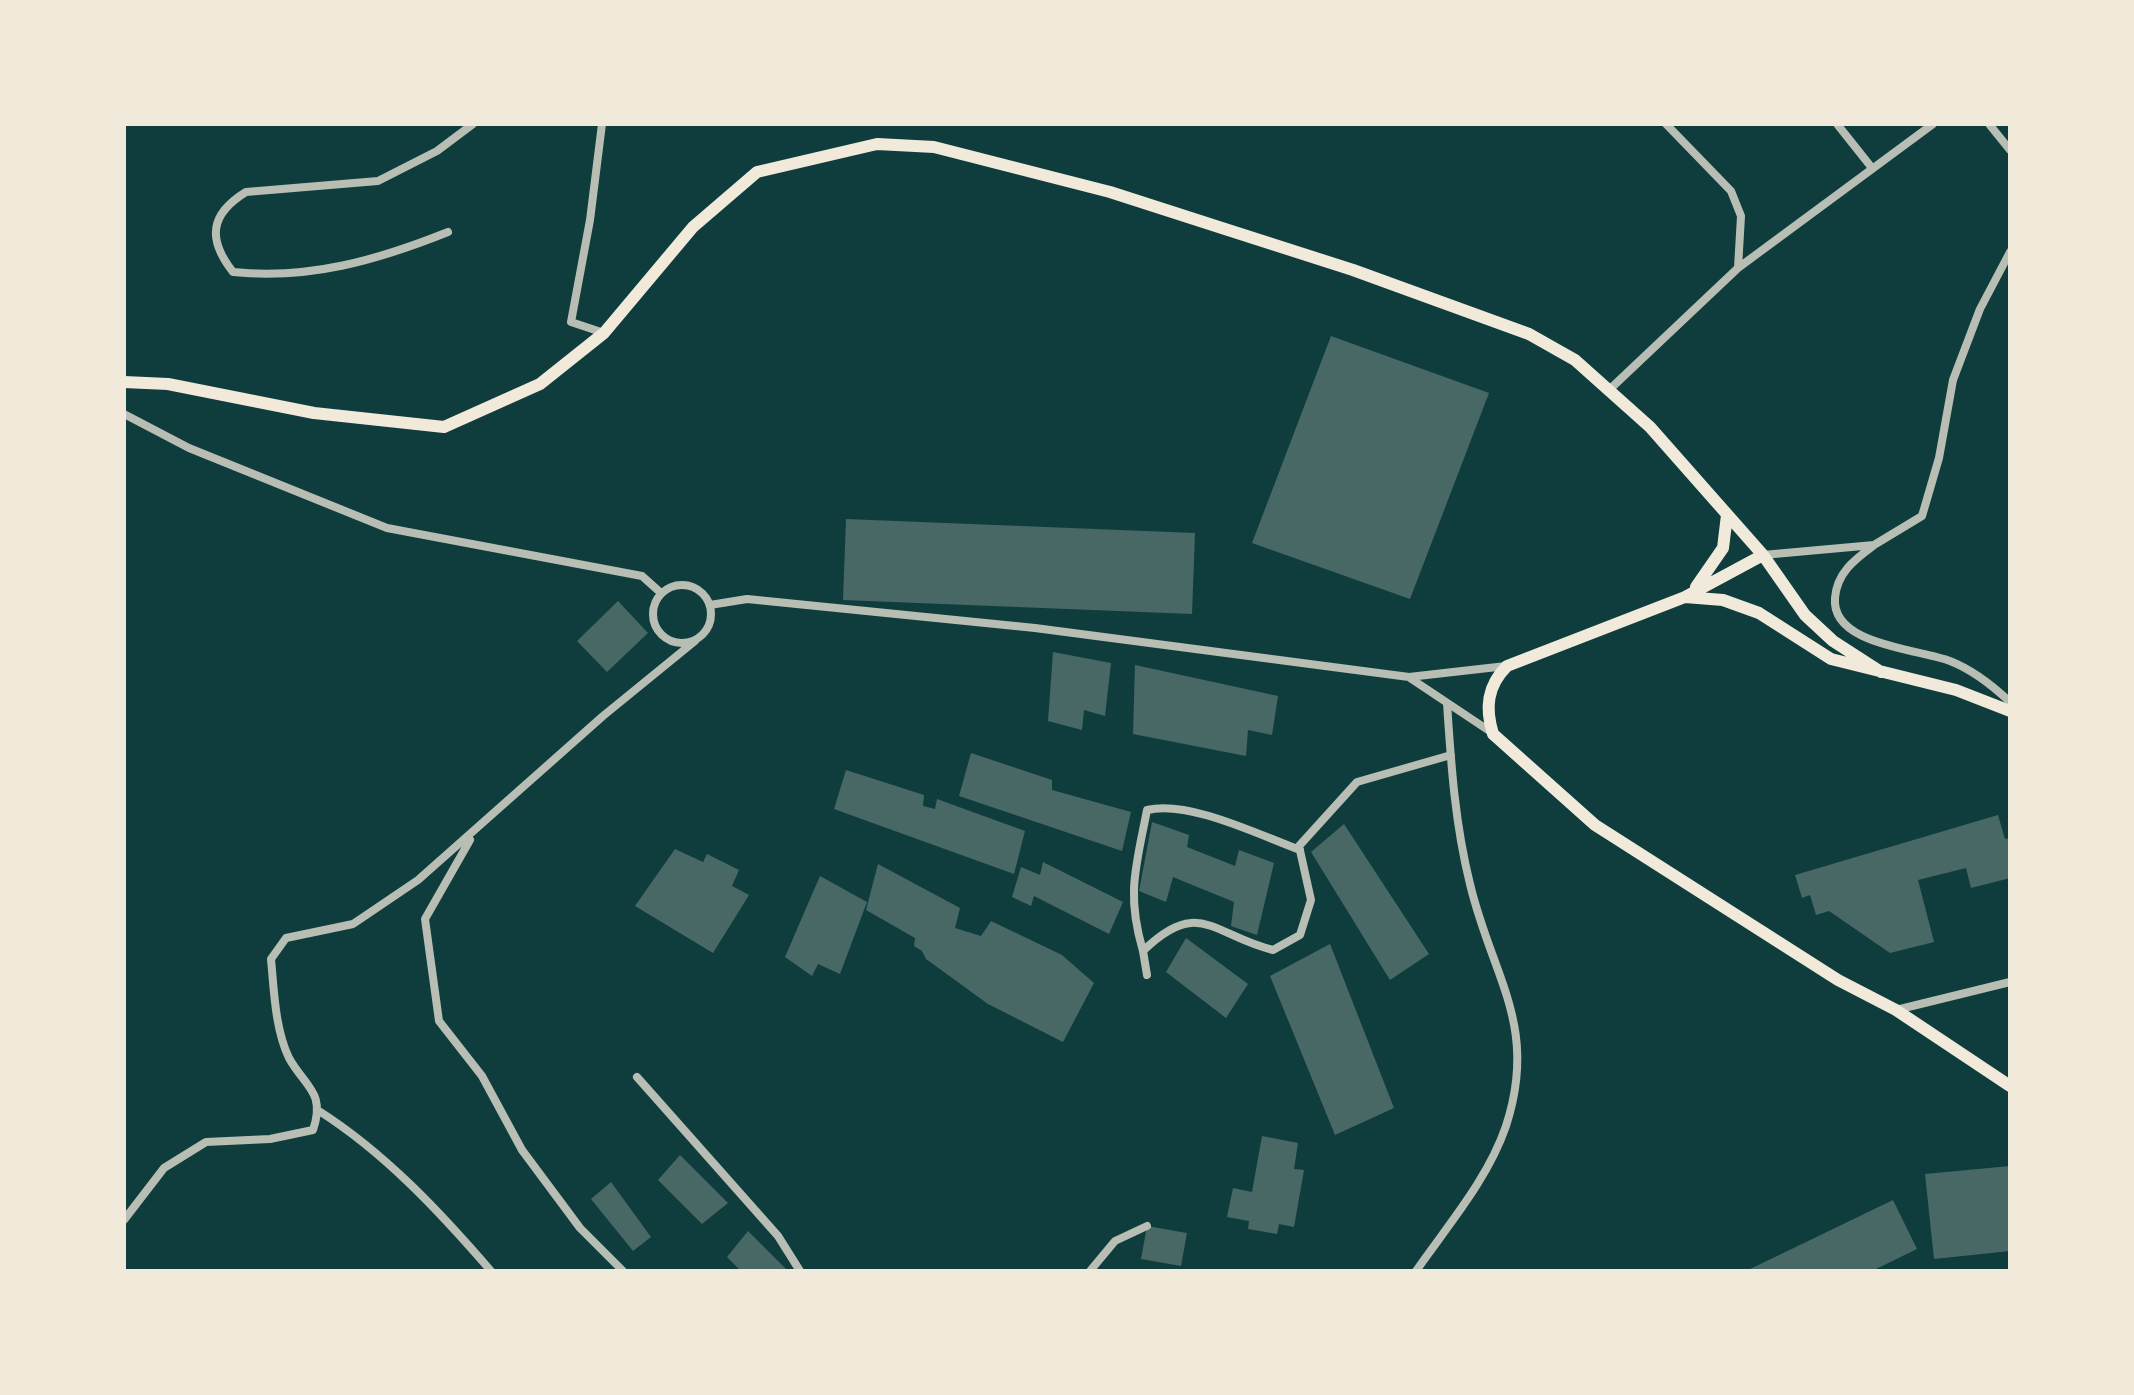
<!DOCTYPE html>
<html>
<head>
<meta charset="utf-8">
<style>
	body { margin:0 }
	#map { position:relative; width:2134px; height:1395px; overflow:hidden; background:#0f3d3e; font-family:"Asap Condensed",sans-serif }
	canvas { display:block }
	.frame { position:absolute; inset:0; border:126px solid #f1e9da; pointer-events:none }
</style>
</head>
<body>
<div id="map">
<canvas width="2134" height="1395"></canvas>
<div class="frame"></div>
</div>
<script>
const g = document.querySelector('canvas').getContext('2d');
g.lineJoin = 'round';
function fillPath(path, color) { g.fillStyle = color; g.fill(path, 'evenodd'); }
function strokePath(path, color, width, dash) { g.strokeStyle = color; g.lineWidth = width; g.lineCap = dash ? 'butt' : 'round'; g.setLineDash(dash || []); g.stroke(path); }
const building = new Path2D(`
	M1331,336L1489,393L1410,599L1252,543Z
	M846,519L1195,533L1192,614L843,600Z
	M618,601L648,633L607,672L577,641Z
	M1053,652L1111,663L1105,716L1084,710L1082,730L1048,721Z
	M1135,665L1278,696L1272,735L1248,730L1246,756L1133,734Z
	M971,753L1052,780V790L1131,812L1122,851L959,796Z
	M846,770L924,795L923,806L935,809L937,799L1025,831L1014,874L834,809Z
	M1998,815L2005,839L2010,838V878L1971,888L1966,868L1918,880L1934,942L1890,953L1829,911L1816,915L1810,895L1802,898L1795,875Z
	M1152,822L1189,835L1187,847L1235,866L1239,850L1274,863L1257,935L1231,926L1234,902L1173,877L1166,902L1139,891Z
	M1344,824L1429,954L1390,980L1311,852Z
	M675,849L703,862L707,854L739,870L732,886L749,895L713,953L635,906Z
	M1043,862L1123,902L1109,934L1034,896L1031,906L1012,897L1021,867L1040,875Z
	M878,864L960,908L955,928L981,936L991,921L1062,955L1094,983L1063,1042L988,1004L926,959L922,951L914,946L915,938L866,910Z
	M820,876L867,902L840,974L818,964L812,976L785,957Z
	M1186,938L1248,984L1226,1018L1166,972Z
	M1330,944L1394,1108L1335,1135L1270,976Z
	M1262,1136L1298,1143L1294,1169L1304,1170L1294,1227L1279,1224L1277,1234L1248,1229L1249,1221L1227,1217L1233,1188L1252,1192Z
	M680,1155L728,1203L702,1224L658,1180Z
	M2010,1166V1251L1934,1259L1925,1174Z
	M611,1182L651,1237L633,1251L591,1199Z
	M1893,1200L1917,1249L1872,1271H1746Z
	M1147,1226L1187,1233L1181,1266L1141,1259Z
	M748,1231L788,1271H741L727,1257Z`);
const minor = new Path2D(`
	M602,124L590,220L571,322L604,333
	M1837,124L1872,168
	M1989,124L2010,150
	M448,232C378,260 309,280 233,272C207,239 210,214 246,192L378,181L437,151L473,124
	M1738,268L1933,124
	M1609,390L1738,268L1741,216L1731,191L1666,124
	M124,414L189,448L387,528L642,576L661,593
	M1873,546C1854,560 1837,573 1835,598C1831,645 1918,649 1950,661C1973,670 1992,685 2010,702
	M1763,555L1874,545L1922,516L1939,458L1953,380L1980,309L2010,252
	M653 614a29 29 0 1 1 58 0a29 29 0 1 1-58 0Z
	M710,605L747,599L1035,628L1409,677L1506,666
	M1410,678L1491,732
	M470,840L425,919L439,1021L482,1076L522,1150L580,1228L623,1271
	M1143,951C1126,894 1136,867 1147,810C1189,800 1259,835 1300,850
	M1147,975L1143,951C1199,896 1214,936 1273,950L1300,935L1311,900L1299,846L1357,782L1451,755
	M1896,1010L2010,982
	M637,1077L778,1236L800,1271
	M319,1111C385,1153 440,1212 491,1271
	M124,1220L164,1168L206,1142L270,1139L313,1130C326,1092 305,1087 289,1058C275,1029 274,990 271,959L286,938L353,924L418,880L603,716L695,641
	M1090,1271L1115,1241L1147,1226
	M1416,1271C1448,1225 1488,1179 1506,1126C1539,1025 1492,977 1470,884C1455,824 1451,764 1447,703`);
const secondary = new Path2D(`
	M124,382L168,384L314,413L444,427L540,384L604,333L693,227L757,172L877,144L934,147L1110,192L1225,229L1353,270L1529,334L1575,360L1650,427L1763,555L1805,615L1833,641L1881,672
	M1763,555L1685,597L1507,666C1487,686 1485,708 1493,734L1595,825L1838,980L1896,1010L2010,1086
	M1696,587L1723,548L1727,515
	M1685,597L1723,600L1759,613L1831,659L1956,690L2010,711`);
fillPath(building, '#486865');
strokePath(minor, '#b8beb3', 8);
strokePath(secondary, '#f1e9da', 12);
</script>
</body>
</html>
